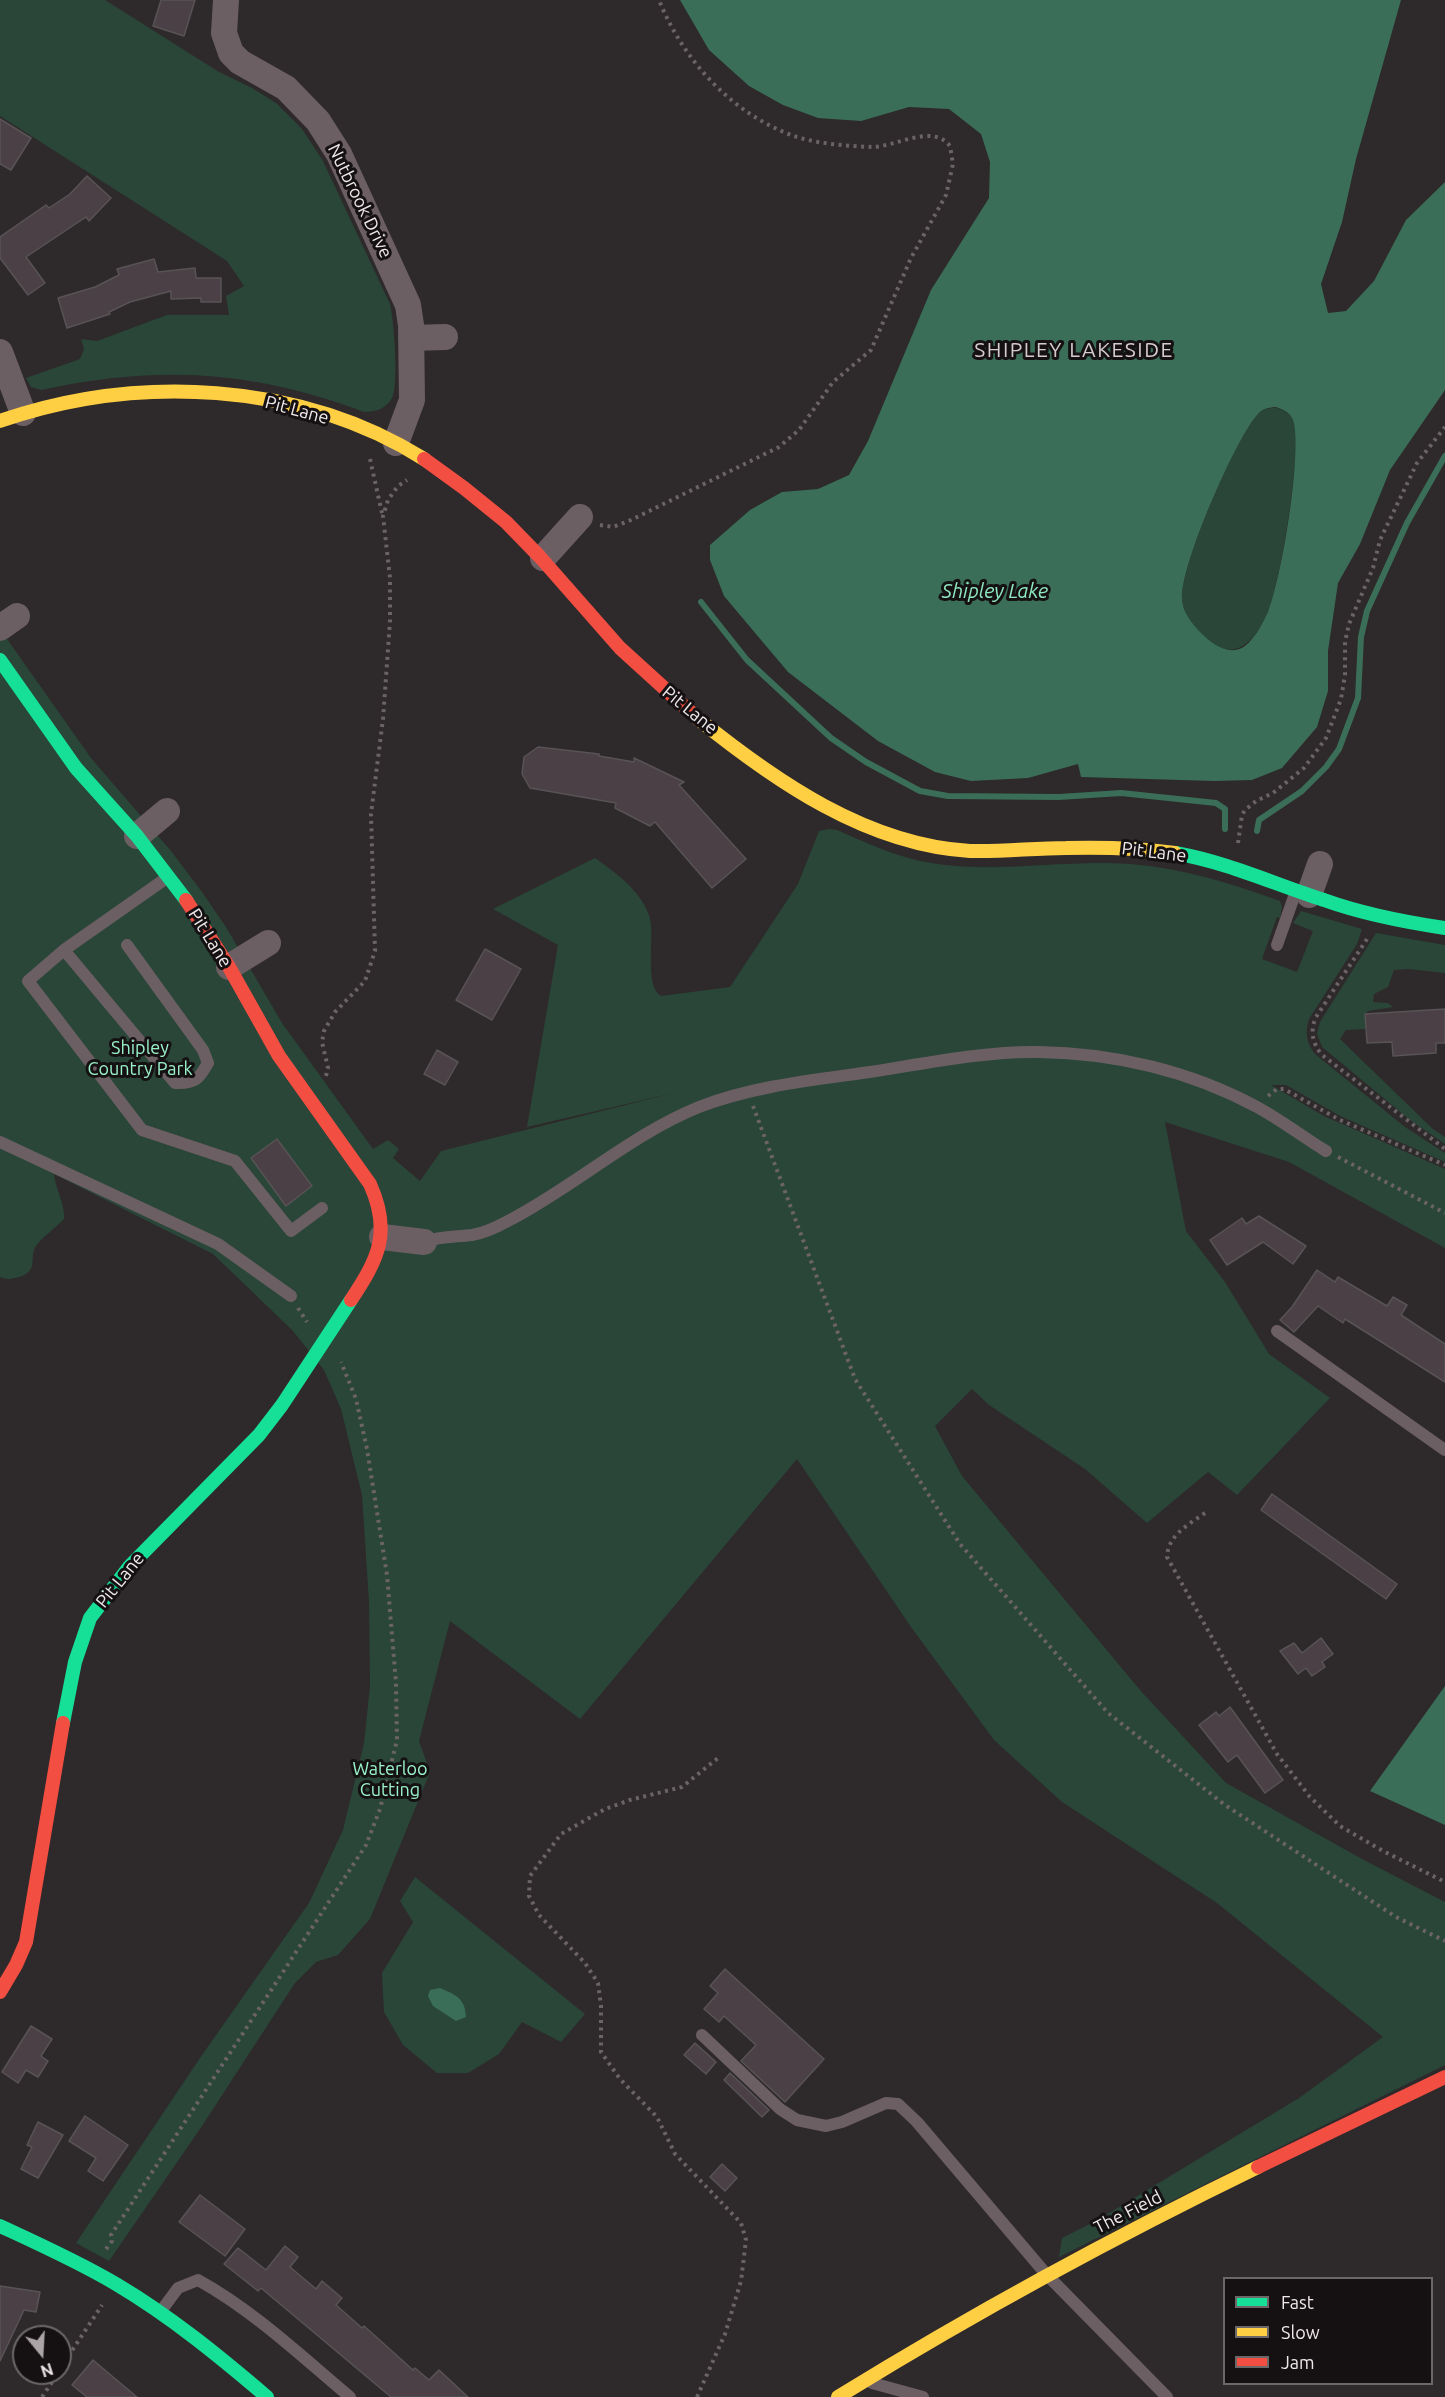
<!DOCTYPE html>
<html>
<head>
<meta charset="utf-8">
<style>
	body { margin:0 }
	#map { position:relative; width:1445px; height:2397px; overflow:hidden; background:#2e292b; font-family:Ubuntu,sans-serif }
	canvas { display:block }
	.legend { position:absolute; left:1223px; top:2277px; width:210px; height:108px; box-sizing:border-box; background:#151113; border:2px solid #6c6769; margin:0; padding:8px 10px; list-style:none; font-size:18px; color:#eee8ea }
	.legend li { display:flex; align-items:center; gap:12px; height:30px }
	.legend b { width:30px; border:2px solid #6c6769 }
	.north { position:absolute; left:12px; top:2325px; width:60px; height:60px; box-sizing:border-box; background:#151113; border:2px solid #6c6769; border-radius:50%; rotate:162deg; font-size:16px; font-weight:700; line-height:24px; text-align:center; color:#eee8ea }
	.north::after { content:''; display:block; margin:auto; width:21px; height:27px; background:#aba5a7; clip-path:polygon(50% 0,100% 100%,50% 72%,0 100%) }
</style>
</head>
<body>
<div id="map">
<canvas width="1445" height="2397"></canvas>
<ul class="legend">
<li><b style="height:8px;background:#16e098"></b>Fast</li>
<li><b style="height:8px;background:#ffcf43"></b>Slow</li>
<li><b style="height:8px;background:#f24e42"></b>Jam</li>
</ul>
<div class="north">N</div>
</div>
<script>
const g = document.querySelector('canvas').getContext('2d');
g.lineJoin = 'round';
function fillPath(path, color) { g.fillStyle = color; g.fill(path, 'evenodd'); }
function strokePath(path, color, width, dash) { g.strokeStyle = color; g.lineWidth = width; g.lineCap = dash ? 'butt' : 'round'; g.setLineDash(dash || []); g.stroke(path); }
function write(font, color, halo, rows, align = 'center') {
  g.font = font + ' Ubuntu,sans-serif'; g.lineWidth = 6; g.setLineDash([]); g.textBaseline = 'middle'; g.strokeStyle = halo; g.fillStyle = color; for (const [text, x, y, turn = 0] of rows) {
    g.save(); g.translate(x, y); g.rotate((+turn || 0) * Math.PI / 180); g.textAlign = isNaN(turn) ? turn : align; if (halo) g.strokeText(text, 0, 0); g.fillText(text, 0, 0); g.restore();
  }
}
const green = new Path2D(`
	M0,0H105L219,72L252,88L276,103L302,129L323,161L390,304C394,320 399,385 392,398C386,409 375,412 364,412C251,370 158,365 41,390L31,387L26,378L80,359L84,349L81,339L97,341L167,315H229L226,296L244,286L227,261L0,116Z
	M1277,408C1284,410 1292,415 1294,422C1302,450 1280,587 1267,615C1259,631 1245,654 1224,649C1204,644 1184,619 1182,599C1178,573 1239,428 1260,412C1265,408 1271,408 1277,408Z
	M0,629L91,758L171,851L202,892L226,927L282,1023L373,1149L388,1140L399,1149L393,1158L420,1181L441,1151L674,1093L527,1127L558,945L493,909L595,858C616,873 640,890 649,915C656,935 643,985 661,996L730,987L798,884L819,831L829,829L837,830C867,843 898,858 931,863C997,874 1064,859 1130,864C1182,868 1231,883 1280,901L1282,907L1280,918L1277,917L1262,959L1297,972L1313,931L1293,923L1301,911L1362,929L1357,944L1309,1019C1305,1032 1306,1043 1315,1054L1405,1127L1445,1153V1162L1340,1116L1286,1085H1271L1324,1116L1445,1169V1248L1289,1162L1165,1122L1186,1231L1225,1282L1269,1354L1330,1398L1237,1495L1208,1472L1147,1523L1085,1469L989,1405L972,1389L935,1426L962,1476L1140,1690L1226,1783L1362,1859L1445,1902V2065L1059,2257L1062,2238L1096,2221L1299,2098L1383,2037L1217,1903L1062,1802L994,1740L911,1627L797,1459L580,1719L450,1621L419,1741L430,1772L370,1919L338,1955L316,1962L295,1983L202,2126L109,2261L76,2243L202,2055L309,1903L343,1830L364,1743L370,1686L369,1602L362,1495L341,1409L324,1370L293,1331L213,1254L54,1174C55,1187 66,1207 64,1219C56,1228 43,1236 36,1246C28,1259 40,1270 19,1277C12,1279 6,1280 0,1277Z
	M1376,933L1445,945V973L1408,969L1394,970L1388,987L1374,994L1373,1002L1388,1003L1393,1007L1368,1011L1365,1015L1366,1029L1346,1030L1340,1039L1433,1129L1445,1137V1144L1410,1120L1322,1047L1317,1034L1320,1022Z
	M415,1877L585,2014L561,2042L522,2022L499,2054L468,2073H437L403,2045L384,2012L382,1973L413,1922L400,1901Z`);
const water = new Path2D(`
	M680,0H1401L1356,159L1342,222L1321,284L1328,313L1346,311L1374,281L1406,220L1445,182V390L1390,470L1360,544L1338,583L1328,651V691L1317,727L1282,768L1252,780L1214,781L1081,777L1078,764L1028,778L971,781L935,772L878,741L788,672L724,596L710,560V545L750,510L782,492L818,489L849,475L868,441L931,290L989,198L990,162L981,134L949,109L909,107L861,121L818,118L783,105L749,86L709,50ZM1274,407C1283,408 1292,414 1294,423C1301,460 1282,576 1268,612C1263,623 1255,638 1245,646C1229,657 1212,644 1201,633C1192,624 1182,611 1182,598C1180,567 1236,437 1258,414C1262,409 1268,408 1274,407Z
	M1445,1686V1825L1370,1791Z
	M440,1988C456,1995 465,1998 466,2017L456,2021L433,2006L428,1996L430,1990Z`);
const stream = new Path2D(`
	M701,602L747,660L831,738L866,762L920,791L948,796L1059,797L1121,793L1216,803L1225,809V829
	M1257,831L1259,820L1302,791L1326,767L1339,749L1358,698L1361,637L1367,611L1407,523L1445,456`);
const building = new Path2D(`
	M161,0H195L184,36L153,26Z
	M0,119L31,138L11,170L0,164Z
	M87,176L111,198L89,221L86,217L26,257L45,283L28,295L0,258V237L46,205L49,208L70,194Z
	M154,259L158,272L195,268L196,278H221V302H201V298L171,299V291L130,302L109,312L110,314L67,328L58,298L95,287L119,275L117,269Z
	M538,747L599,754V756L634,762V758L684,782L679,785L746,859L712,888L655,822L650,826L615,808L616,803L530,788L522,774L524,757Z
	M485,949L521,969L492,1020L456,1000Z
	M1445,1009V1043H1436V1053L1393,1056L1392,1042L1367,1043L1365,1014Z
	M437,1050L458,1062L445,1085L424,1074Z
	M277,1139L312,1186L286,1206L251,1158Z
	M1259,1216L1306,1246L1293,1264L1263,1242L1227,1265L1210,1240L1242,1218L1246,1224Z
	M1317,1270L1335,1282L1338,1277L1387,1306L1393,1297L1407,1305L1401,1315L1445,1344V1382L1345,1319L1343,1323L1318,1306L1294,1332L1280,1320L1292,1307Z
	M1272,1494L1397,1584L1386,1599L1261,1510Z
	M1321,1638L1333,1654L1322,1662L1325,1667L1312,1676L1306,1668L1298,1674L1280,1651L1294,1643L1302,1653Z
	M1230,1707L1283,1780L1265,1793L1237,1755L1228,1762L1199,1725L1216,1712L1219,1716Z
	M725,1969L824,2059L785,2102L741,2061L756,2045L724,2016L719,2022L704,2009L718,1993L710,1986Z
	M31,2026L52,2039L41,2056L48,2061L38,2077L26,2070L18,2083L2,2072Z
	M695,2043L716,2062L706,2074L684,2055Z
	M730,2073L769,2110L762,2117L724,2080Z
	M85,2116L128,2145L103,2181L88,2171L96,2158L69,2141Z
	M38,2122L63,2135L38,2178L21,2169L32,2147L27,2145Z
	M722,2164L737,2178L725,2191L710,2177Z
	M200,2195L245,2229L225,2256L179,2222Z
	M285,2246L298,2257L290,2267L316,2289L322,2281L342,2298L336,2305L362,2328L364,2326L413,2370L415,2368L429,2380L439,2370L468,2397H391L261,2288L258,2291L224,2264L238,2248L266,2270Z
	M0,2286L40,2292L36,2312L24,2310L0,2361Z
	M93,2360L119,2382L137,2397H87L72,2385Z`);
const path = new Path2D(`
	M370,459L382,513
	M600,525L613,527L631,520L779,447L799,430L833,382L871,350L911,258L946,195L953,164L950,146C933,123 895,147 872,147C847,146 818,144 794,136C732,114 683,60 659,0
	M1238,843L1242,815L1245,810L1256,801L1273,793L1304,768L1326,738L1341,699L1345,675V642L1349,624L1373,568L1380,540L1417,463L1445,427
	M1367,939L1316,1017C1310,1031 1312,1043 1322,1055L1445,1149
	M326,1076L328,1068L322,1042L324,1031L335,1012L365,981L375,951L371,814L383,719L390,621V578L383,516L388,500L398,486L407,480
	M1268,1096L1277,1089H1284L1340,1120L1445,1165
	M753,1106L855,1379L960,1544L1108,1713L1225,1805L1396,1917L1445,1941
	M1338,1157L1445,1213
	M298,1308L307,1322
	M1205,1513C1188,1525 1168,1535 1167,1557L1277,1754L1310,1797L1340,1826L1383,1851L1445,1882
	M106,2249L112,2241L111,2235L366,1845L380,1809L397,1740L396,1683L387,1575L367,1449L356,1399L341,1362
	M60,2369L102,2305
	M42,2397L58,2373
	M697,2397L725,2334L741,2281L746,2240L741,2223L675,2154L657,2117L620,2079L601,2052V2006L598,1983L585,1963L539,1915L529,1896L530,1876L561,1834L605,1809L630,1800L682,1787L718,1758`);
const lane = new Path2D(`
	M168,877L64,950L28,981L142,1130L235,1161L291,1231L322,1208
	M1277,945L1296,891
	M64,950L175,1083C195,1084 199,1079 208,1063L203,1050L127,945
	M0,1142L218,1244L291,1296
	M424,1242C440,1236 456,1237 472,1235C484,1233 497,1227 508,1221C574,1187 630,1135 699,1107C753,1086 813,1080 870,1072C922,1064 985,1051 1038,1052C1114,1053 1190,1071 1257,1107C1281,1120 1303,1137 1326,1151
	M1277,1331L1445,1450
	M702,2035L780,2109L797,2120L826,2126L842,2122L886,2103L898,2104L917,2122L1046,2274L1167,2397
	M161,2311L178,2288L198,2280C254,2311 301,2356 350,2397
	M872,2383L923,2397`);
const street = new Path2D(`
	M226,0L224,33L231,53L240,62L286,88L318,121L339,154L408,305L411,325L412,400L396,443
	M411,338L445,337
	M0,352L23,413
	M543,558L580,517
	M0,628L17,616
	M137,836L167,811
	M1309,895L1320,864
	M229,967L268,943
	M382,1237L424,1242`);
const fast = new Path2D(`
	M0,660L76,768L137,836L186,900
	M1175,853C1230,863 1271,883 1324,900C1363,914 1404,922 1445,928
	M63,1723L75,1662L90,1618L129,1567L259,1435L282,1405L351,1300
	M0,2226C39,2244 79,2262 116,2284C170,2316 219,2356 267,2397`);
const slow = new Path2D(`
	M0,421C136,374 300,381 424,459
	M697,718C775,781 867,845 970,851C1002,852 1034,848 1066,848C1102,847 1138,848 1175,853
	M838,2397C974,2313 1114,2237 1258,2167`);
const jam = new Path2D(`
	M424,459L464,488L506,522L540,557L620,648L697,718
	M186,900L229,967L279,1056L370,1184C392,1233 378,1259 351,1300
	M0,1992L16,1965L26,1942L63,1723
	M1258,2167L1445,2077`);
const streetNames = [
	["Nutbrook Drive",360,201,64],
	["Pit Lane",297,410,15],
	["Pit Lane",690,710,39],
	["Pit Lane",1154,852,7],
	["Pit Lane",210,938,58],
	["Pit Lane",120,1580,-51],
	["The Field",1128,2212,-27]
];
const parkNames = [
	["Shipley",140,1048],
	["Country Park",140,1069],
	["Waterloo",390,1769],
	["Cutting",390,1790]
];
const waterNames = [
	["Shipley Lake",995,591]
];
const quarterNames = [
	["SHIPLEY LAKESIDE",1074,350]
];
fillPath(green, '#294639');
fillPath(water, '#3a6e58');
strokePath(stream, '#3a6e58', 6);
fillPath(building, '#4b4045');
strokePath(building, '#585355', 1.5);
strokePath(path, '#6b6366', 4, [3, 4.5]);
strokePath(lane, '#6c5f64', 12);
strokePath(street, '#6c5f64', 26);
strokePath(fast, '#16e098', 14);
strokePath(slow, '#ffcf43', 14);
strokePath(jam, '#f24e42', 14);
write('18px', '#eee8ea', '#151113', streetNames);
write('18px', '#99f2c9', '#151113', parkNames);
write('italic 20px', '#8fe8c0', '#151113', waterNames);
g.letterSpacing = '1.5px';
write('21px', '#d5cace', '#151113', quarterNames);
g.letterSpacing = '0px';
</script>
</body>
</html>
